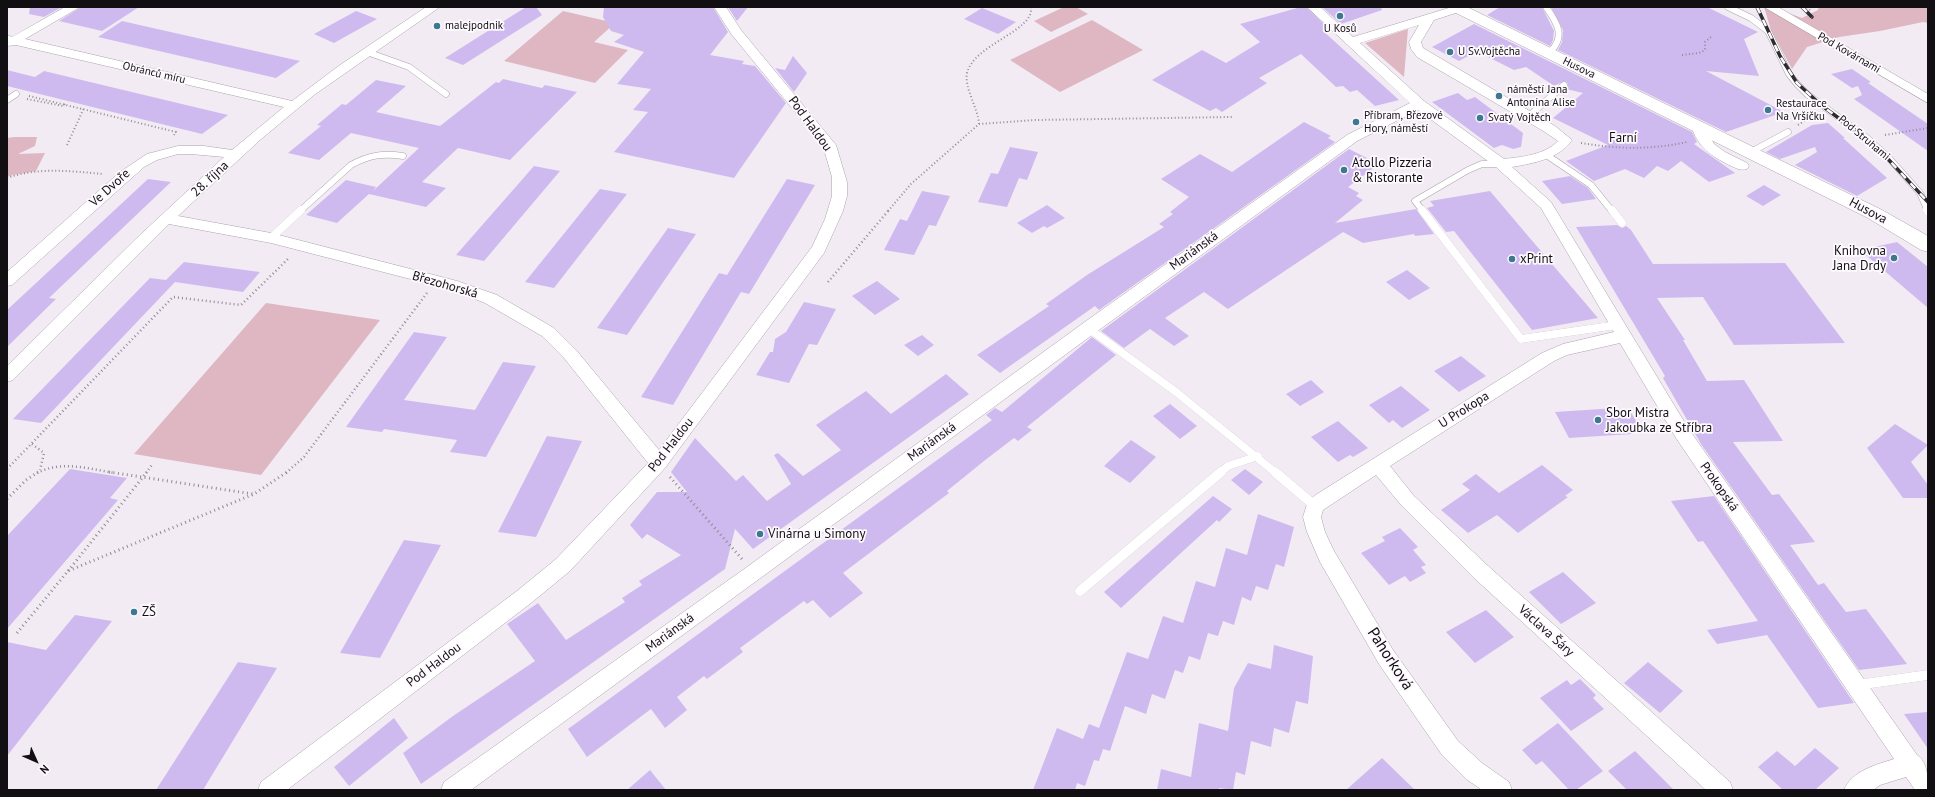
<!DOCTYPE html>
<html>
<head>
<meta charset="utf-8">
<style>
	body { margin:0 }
	#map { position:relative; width:1935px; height:797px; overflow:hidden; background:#f2ebf4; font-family:"PT Sans",sans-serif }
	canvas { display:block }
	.frame { position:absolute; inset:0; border:8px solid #110f12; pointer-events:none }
	.north { position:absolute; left:16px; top:741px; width:40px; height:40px; -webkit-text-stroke:3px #fef9fe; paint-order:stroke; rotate:135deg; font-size:11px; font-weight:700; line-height:16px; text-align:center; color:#110f12 }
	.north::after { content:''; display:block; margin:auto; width:14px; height:18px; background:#110f12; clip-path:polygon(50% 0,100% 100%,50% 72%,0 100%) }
</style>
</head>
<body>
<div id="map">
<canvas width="1935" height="797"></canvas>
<div class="frame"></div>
<div class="north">N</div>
</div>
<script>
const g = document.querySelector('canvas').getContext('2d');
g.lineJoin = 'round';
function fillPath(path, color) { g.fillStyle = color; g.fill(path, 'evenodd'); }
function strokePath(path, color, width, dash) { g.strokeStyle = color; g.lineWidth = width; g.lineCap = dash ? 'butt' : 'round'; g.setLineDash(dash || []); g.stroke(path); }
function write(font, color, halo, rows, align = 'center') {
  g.font = font + ' "PT Sans",sans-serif'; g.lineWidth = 3.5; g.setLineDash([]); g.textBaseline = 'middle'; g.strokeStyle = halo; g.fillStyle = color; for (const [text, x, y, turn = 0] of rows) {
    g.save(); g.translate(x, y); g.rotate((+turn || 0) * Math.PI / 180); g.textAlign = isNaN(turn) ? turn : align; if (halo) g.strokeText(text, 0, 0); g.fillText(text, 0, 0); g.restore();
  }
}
const green = new Path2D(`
	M1064,7H1076L1088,14L1051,32L1034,21Z
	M1764,7H1772L1802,18L1818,10L1819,7H1928V23L1923,22L1880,31L1839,37L1807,47L1792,69L1771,30Z
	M563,11L615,23L594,42L628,50L595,83L504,61Z
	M1092,20L1143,50L1060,92L1010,60Z
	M1408,29L1404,77L1365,43Z
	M14,137H37L35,146L18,154L45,153L36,171L13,175L7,177V138Z
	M266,303L380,320L261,475L134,454Z`);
const building = new Path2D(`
	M30,7H62L44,17L29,14Z
	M81,7H139L102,31L59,21Z
	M526,7H536L542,15L463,65L445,58Z
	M604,7H713L728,32L710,55L744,61L742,64L755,66L786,103L734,178L614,152L648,112L633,110L651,89L617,84L644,52L614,42L624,35L611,31L603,17Z
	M728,7H748L737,21Z
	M1301,7H1306L1328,28L1322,30L1399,100L1375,106L1357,90L1350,92L1343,86L1336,87L1301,54L1259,78L1267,83L1222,112L1216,108L1210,111L1152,80L1202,50L1226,63L1260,42L1240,24Z
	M1322,7H1381L1382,10L1341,24Z
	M1500,7H1542L1554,31L1553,40L1550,46L1487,15Z
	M1551,7H1707L1758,32L1744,39L1759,76L1706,71L1784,112L1726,132L1558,50L1562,42L1563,30Z
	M982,8L1016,22L998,34L964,19Z
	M356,11L377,19L334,43L314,34Z
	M122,21L166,31L300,61L276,78L98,37Z
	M1474,24L1692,132L1697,142L1694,144L1735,173L1709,182L1681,161L1668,171L1657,166L1644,178L1625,169L1594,181L1566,161L1608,145L1553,118L1583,93L1566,89L1568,84L1565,81L1554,86L1526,67L1514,70L1480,53L1476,56L1472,54L1459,61L1432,47Z
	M793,56L807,73L794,92L775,68L785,70Z
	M1852,69L1871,82L1868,83L1928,124V151L1854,99L1862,95L1858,86L1852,88L1831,74Z
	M7,70L35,77L44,71L228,115L202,134L7,86Z
	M503,79L542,88L545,85L577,92L510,160L458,148L422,182L446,188L426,207L369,194L337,223L306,215L346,180L376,187L373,191L419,148L351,133L319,160L288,153L321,126L317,125L342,104L346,105L376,80L406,86L376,112L440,126L496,82L499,83Z
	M1458,93L1467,100L1475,97L1523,133L1521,147L1513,149L1502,145L1494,148L1432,102Z
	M1304,122L1331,136L1328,138L1335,142L1099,310L1095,306L1000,373L977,355L1049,306L1046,304L1087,275L1164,227L1159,224L1173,214L1170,212L1189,197L1161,179L1200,154L1232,172Z
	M1828,123L1845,138H1843L1887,178L1857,196L1795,165L1817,152L1815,147L1780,159L1766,152L1812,125Z
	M1010,147L1038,152L1027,180L1019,178L1007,207L978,202L991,173L998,174Z
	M1349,149L1379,164L1348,187L1359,193L1356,196L1363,200L1335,223L1416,209L1434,234L1415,236L1414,234L1363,243L1343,232L1228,309L1204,292L1165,318L1189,336L1174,346L1150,329L1124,348L1101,331Z
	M534,166L560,171L484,261L456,255Z
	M1570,176L1588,188L1596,199L1562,204L1542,181Z
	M148,179L171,182L49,298L56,299L7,347V310Z
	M787,179L815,185L749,294L741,292L673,405L641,397L719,273L727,275Z
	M1764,185L1781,195L1763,206L1746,196Z
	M600,189L627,194L554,288L525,282Z
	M922,191L950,196L936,226L929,225L914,255L884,250L900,219L907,221Z
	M1490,191L1523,230L1598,318L1532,330L1454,231L1446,232L1427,208L1434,206L1430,201Z
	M1047,205L1065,218L1047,228L1044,226L1032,233L1017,223Z
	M1617,225L1622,228L1626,226L1631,230L1653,264L1785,263L1845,343L1734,345L1703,297L1657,298L1685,340H1683L1707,381L1744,380L1783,441L1733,442L1772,495L1779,494L1815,542L1790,545L1818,585L1824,583L1846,612L1866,609L1907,664L1859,670L1701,444L1663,378L1665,376L1576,227Z
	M668,228L696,234L627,335L597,328Z
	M1897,242L1928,267V308L1860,250Z
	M184,262L260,272L243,292L175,282L41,423L13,419L150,278L166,280Z
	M1407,270L1430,288L1409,300L1386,282Z
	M877,281L900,299L875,315L852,296Z
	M804,302L836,309L817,345L809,344L789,383L756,375L770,352H773L775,339L786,332Z
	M414,332L447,337L404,400L475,410L503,362L536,366L486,457L450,452L457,440L384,429L382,432L346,427Z
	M922,335L934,345L918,356L904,345Z
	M1092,337L1116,355L1027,427L1032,430L1018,441L1014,438L984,461L947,491L949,493L843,573L863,593L830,618L813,600L807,604L804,601L740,648L743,652L707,679L704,676L677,697L687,710L665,728L651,709L587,757L568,729L992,420L986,415L995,408L1002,412Z
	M1461,356L1486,376L1459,392L1434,371Z
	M946,374L969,394L753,549L735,529L725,569L421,784L403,753L453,716L535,661L507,624L538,603L566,640L625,602L622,598L642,585L639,581L681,555L647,534L642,539L630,525L657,492H687L671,472L695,438L736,481L743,475L767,501L791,484L774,455L778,453L803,476L841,450L816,425L866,391L891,414Z
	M1311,380L1324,392L1300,406L1286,394Z
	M1401,386L1430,410L1402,428L1393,420L1389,423L1369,405Z
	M1170,404L1197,426L1180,439L1153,416Z
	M1616,408L1619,411H1630L1641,429H1630L1632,434L1569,438L1555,412Z
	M1338,421L1368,448L1353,457L1350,455L1338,462L1311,437Z
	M1895,424L1928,445L1911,462L1928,485V498H1903L1867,448Z
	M547,436L582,441L536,537L498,532Z
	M1131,440L1156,457L1130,483L1104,466Z
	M1542,465L1573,490L1565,496L1568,497L1518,533L1497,515L1468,533L1441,510L1470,490L1462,484L1476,474L1499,493Z
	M70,469L127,478L110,498L118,500L7,629V536Z
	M1245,469L1263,482L1249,495L1231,480Z
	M1213,496L1232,509L1219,522L1217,520L1121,608L1104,592Z
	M1714,496L1854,703L1818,708L1767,635L1717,644L1707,630L1758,621L1703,541L1698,542L1671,501Z
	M1258,514L1294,527L1284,567L1276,564L1268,590L1256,586L1251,601L1242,597L1234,625L1223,621L1218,636L1208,633L1200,660L1189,656L1183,673L1175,670L1165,699L1152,694L1146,714L1125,706L1110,751L1103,749L1099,761L1094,760L1085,786L1077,783L1075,790H1033L1057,728L1083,739L1089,724L1099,728L1127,652L1148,659L1163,616L1183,623L1196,581L1215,587L1226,548L1247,555Z
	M1400,528L1418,547L1413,550L1426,565L1421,567L1426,573L1410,582L1405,576L1389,585L1361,553L1385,541L1382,537Z
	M404,540L441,545L380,658L340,653Z
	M1563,572L1596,603L1561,624L1529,592Z
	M1486,610L1514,637L1475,663L1446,632Z
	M75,615L112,621L7,756V642L46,650Z
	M1274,645L1313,656L1308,704L1296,701L1289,733L1274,728L1271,747L1251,741L1245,775L1236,772L1233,790L1219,788V790H1157L1161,769L1191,777L1199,723L1228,731L1234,688L1248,663L1271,669Z
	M238,662L277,668L203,790H156Z
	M1648,662L1683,691L1660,713L1624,683Z
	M1580,679L1596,695L1593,698L1604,709L1571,731L1540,698L1567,680L1571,685Z
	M1928,712V749L1904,714Z
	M394,718L408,738L349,786L334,767Z
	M1558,723L1603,771L1576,790H1569L1542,761L1536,765L1522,750Z
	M1815,748L1839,768L1815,790H1783L1758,767L1777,751L1795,766Z
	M1635,751L1674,790H1627L1608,771Z
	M1382,758L1415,790H1346Z
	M650,770L666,790H627Z`);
const pathFar2 = new Path2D(`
	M1807,7L1810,10
	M1682,55L1699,53L1705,50V42L1711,37
	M29,96L176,132L174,135
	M27,99L63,106L65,104
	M979,124C978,108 964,88 967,73C974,44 1035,31 1031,7
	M1798,125L1814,115
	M1885,135L1928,128
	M1581,143C1617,149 1651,150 1687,142
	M67,145L84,108
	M7,178C38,167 70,171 103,174
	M888,211L911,184L979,124L1036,120L1232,117`);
const pathFar1 = new Path2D(`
	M828,282L889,210
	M32,444L44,453L40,470
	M7,469L173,297L241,305L289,258
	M37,473C62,460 89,469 115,473
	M146,473L152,465
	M286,473L304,457L427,293`);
const path = new Path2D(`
	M109,472L253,494
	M670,477L742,559
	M7,499L26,480L38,472
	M68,571L147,472
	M17,633L68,571L254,494L287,472`);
const serviceFar2 = new Path2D(`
	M1546,7C1558,24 1566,37 1549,53
	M1728,7L1751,18L1768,31L1789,74L1797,84L1808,95L1867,138L1888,157L1920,193L1928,211
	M367,52L409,67L446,94
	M7,100L16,94
	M1529,116L1564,85
	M1751,152L1788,132
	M1545,154L1591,185L1612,211
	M300,211L351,165C369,155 383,153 403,156
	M1423,211L1415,201L1468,170L1482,164H1501`);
const serviceFar1 = new Path2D(`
	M1422,210L1521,339L1617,325
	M1612,210L1622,223
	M1927,210L1928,212
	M271,238L301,210
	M1088,328L1176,392L1276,473
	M1220,473L1228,466L1258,456`);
const service = new Path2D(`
	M1275,472L1315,506
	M1080,591L1221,472
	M1857,685L1928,675`);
const minor = new Path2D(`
	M65,7H80L25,39L292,101L340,65L426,7H440L314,95L260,140L178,216L271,233L457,281L497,295L554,328L576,350L659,450L812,247L825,219L832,196V177L823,146L732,35L714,7H726L741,30L836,145L847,182V196L843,211L824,253L665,468L570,571L531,603L287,790H258L261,782L517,591L556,559L648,463L564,358L542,336L485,303L453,290L271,243L169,224L13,380L7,382V366L141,234L224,157L191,154H178L157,160L144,167L12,285L7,286V272L120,172L147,154L178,146H204L232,150L284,107L16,45L7,46V35L12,37Z
	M1307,7H1320L1353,37L1452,7H1470L1468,9L1434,20L1421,42L1423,48L1555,126L1572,140C1559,159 1534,163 1512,167L1551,202L1688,428L1917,755C1928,762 1928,779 1928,790H1915L1906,777L1880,785L1873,790H1844C1852,771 1875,765 1894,759L1676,438L1620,343L1567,355L1554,361L1390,466L1414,496L1487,565L1730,782L1733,790H1706L1473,577L1402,506L1376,475L1323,510L1321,517L1325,532L1334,551L1393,650L1458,741L1482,763L1509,782L1512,790H1482L1466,779L1442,755L1379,664L1320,562L1307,532L1303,517L1308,501L1317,494L1542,353L1563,344L1614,332L1541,208L1496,167L1418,110L1357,141L471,790H441L444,782L747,567L1082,324L1347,135L1410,103ZM1419,25L1409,42L1411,49L1417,57L1545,132L1558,141C1545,155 1521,157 1504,159L1424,101L1360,43Z
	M1764,7H1778L1928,94V103Z
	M1698,122L1703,123L1714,144L1725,152L1747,163L1749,166L1747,169C1740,171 1736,168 1729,165C1711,156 1698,147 1691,126L1693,123Z`);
const primary = new Path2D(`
	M1447,7H1467L1882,210L1928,236V252L1921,250L1868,218L1450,10Z`);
const rail = new Path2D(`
	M1757,7L1780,56L1797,83L1821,105L1875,145L1928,202
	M1802,7L1812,17`);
const markers = [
	[1340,16,4,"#3c788f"],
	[437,26,4,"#3c788f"],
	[1450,52,4,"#3c788f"],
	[1499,96,4,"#3c788f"],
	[1768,110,4,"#3c788f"],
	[1480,118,4,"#3c788f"],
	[1356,122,4,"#3c788f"],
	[1344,170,4,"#3c788f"],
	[1894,258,4,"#3c788f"],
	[1512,259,4,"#3c788f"],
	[1598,420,4,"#3c788f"],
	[760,534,4,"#3c788f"],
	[134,612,4,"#3c788f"]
];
const farPoinames = [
	["malejpodnik",445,26],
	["U Kosů",1340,29,"center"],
	["U Sv.Vojtěcha",1458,52],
	["náměstí Jana",1507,90],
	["Antonína Alise",1507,103],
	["Restaurace",1776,104],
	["Na Vršíčku",1776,117],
	["Příbram, Březové",1364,116],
	["Hory, náměstí",1364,129],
	["Svatý Vojtěch",1488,118]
];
const farStreetnames = [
	["Pod Kovárnami",1849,53,30],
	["Husova",1579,68,26],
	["Obránců míru",154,73,13],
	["Pod Struhami",1864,138,40]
];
const streetNames = [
	["Pod Haldou",810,124,54],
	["Farní",1623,138],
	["28. října",210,179,-43],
	["Ve Dvoře",110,188,-42],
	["Husova",1868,211,28],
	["Mariánská",1194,251,-36],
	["Březohorská",445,285,16],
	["U Prokopa",1464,410,-32],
	["Mariánská",932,442,-36],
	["Pod Haldou",671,445,-52],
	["Prokopská",1719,487,55],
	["Václava Šáry",1546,631,42],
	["Mariánská",670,633,-36],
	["Pod Haldou",434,665,-37]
];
const poiNames = [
	["Atollo Pizzeria",1352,163],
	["& Ristorante",1352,178],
	["Knihovna",1886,251,"right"],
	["Jana Drdy",1886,266,"right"],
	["xPrint",1520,259],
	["Sbor Mistra",1606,413],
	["Jakoubka ze Stříbra",1606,428],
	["Vinárna u Simony",768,534],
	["ZŠ",142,612]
];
const nearStreetnames = [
	["Pahorková",1390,659,57]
];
fillPath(green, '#deb7c2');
fillPath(building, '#cfbaf0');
strokePath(serviceFar2, '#aaa3ab', 7);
strokePath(serviceFar1, '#aaa3ab', 8);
strokePath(service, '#aaa3ab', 10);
strokePath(minor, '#aaa3ab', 1);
strokePath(primary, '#aaa3ab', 1);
strokePath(pathFar2, '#918c92', 2, [1, 2.5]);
strokePath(pathFar1, '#918c92', 2.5, [1, 3]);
strokePath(path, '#918c92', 3, [1, 3.5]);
strokePath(serviceFar2, '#fff', 6);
strokePath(serviceFar1, '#fff', 8);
strokePath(service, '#fff', 10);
fillPath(minor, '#fff');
fillPath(primary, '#fff');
strokePath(rail, '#2f2c30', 3.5);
strokePath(rail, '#fef9fe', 2.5, [7]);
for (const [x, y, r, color] of markers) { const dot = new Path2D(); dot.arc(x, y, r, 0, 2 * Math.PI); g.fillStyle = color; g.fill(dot); strokePath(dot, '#fef9fe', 1.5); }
write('11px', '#110f12', '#fef9fe', farPoinames, 'left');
write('11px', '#110f12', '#fef9fe', farStreetnames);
write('13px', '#110f12', '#fef9fe', streetNames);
write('13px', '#110f12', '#fef9fe', poiNames, 'left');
write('16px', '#110f12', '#fef9fe', nearStreetnames);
</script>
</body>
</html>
